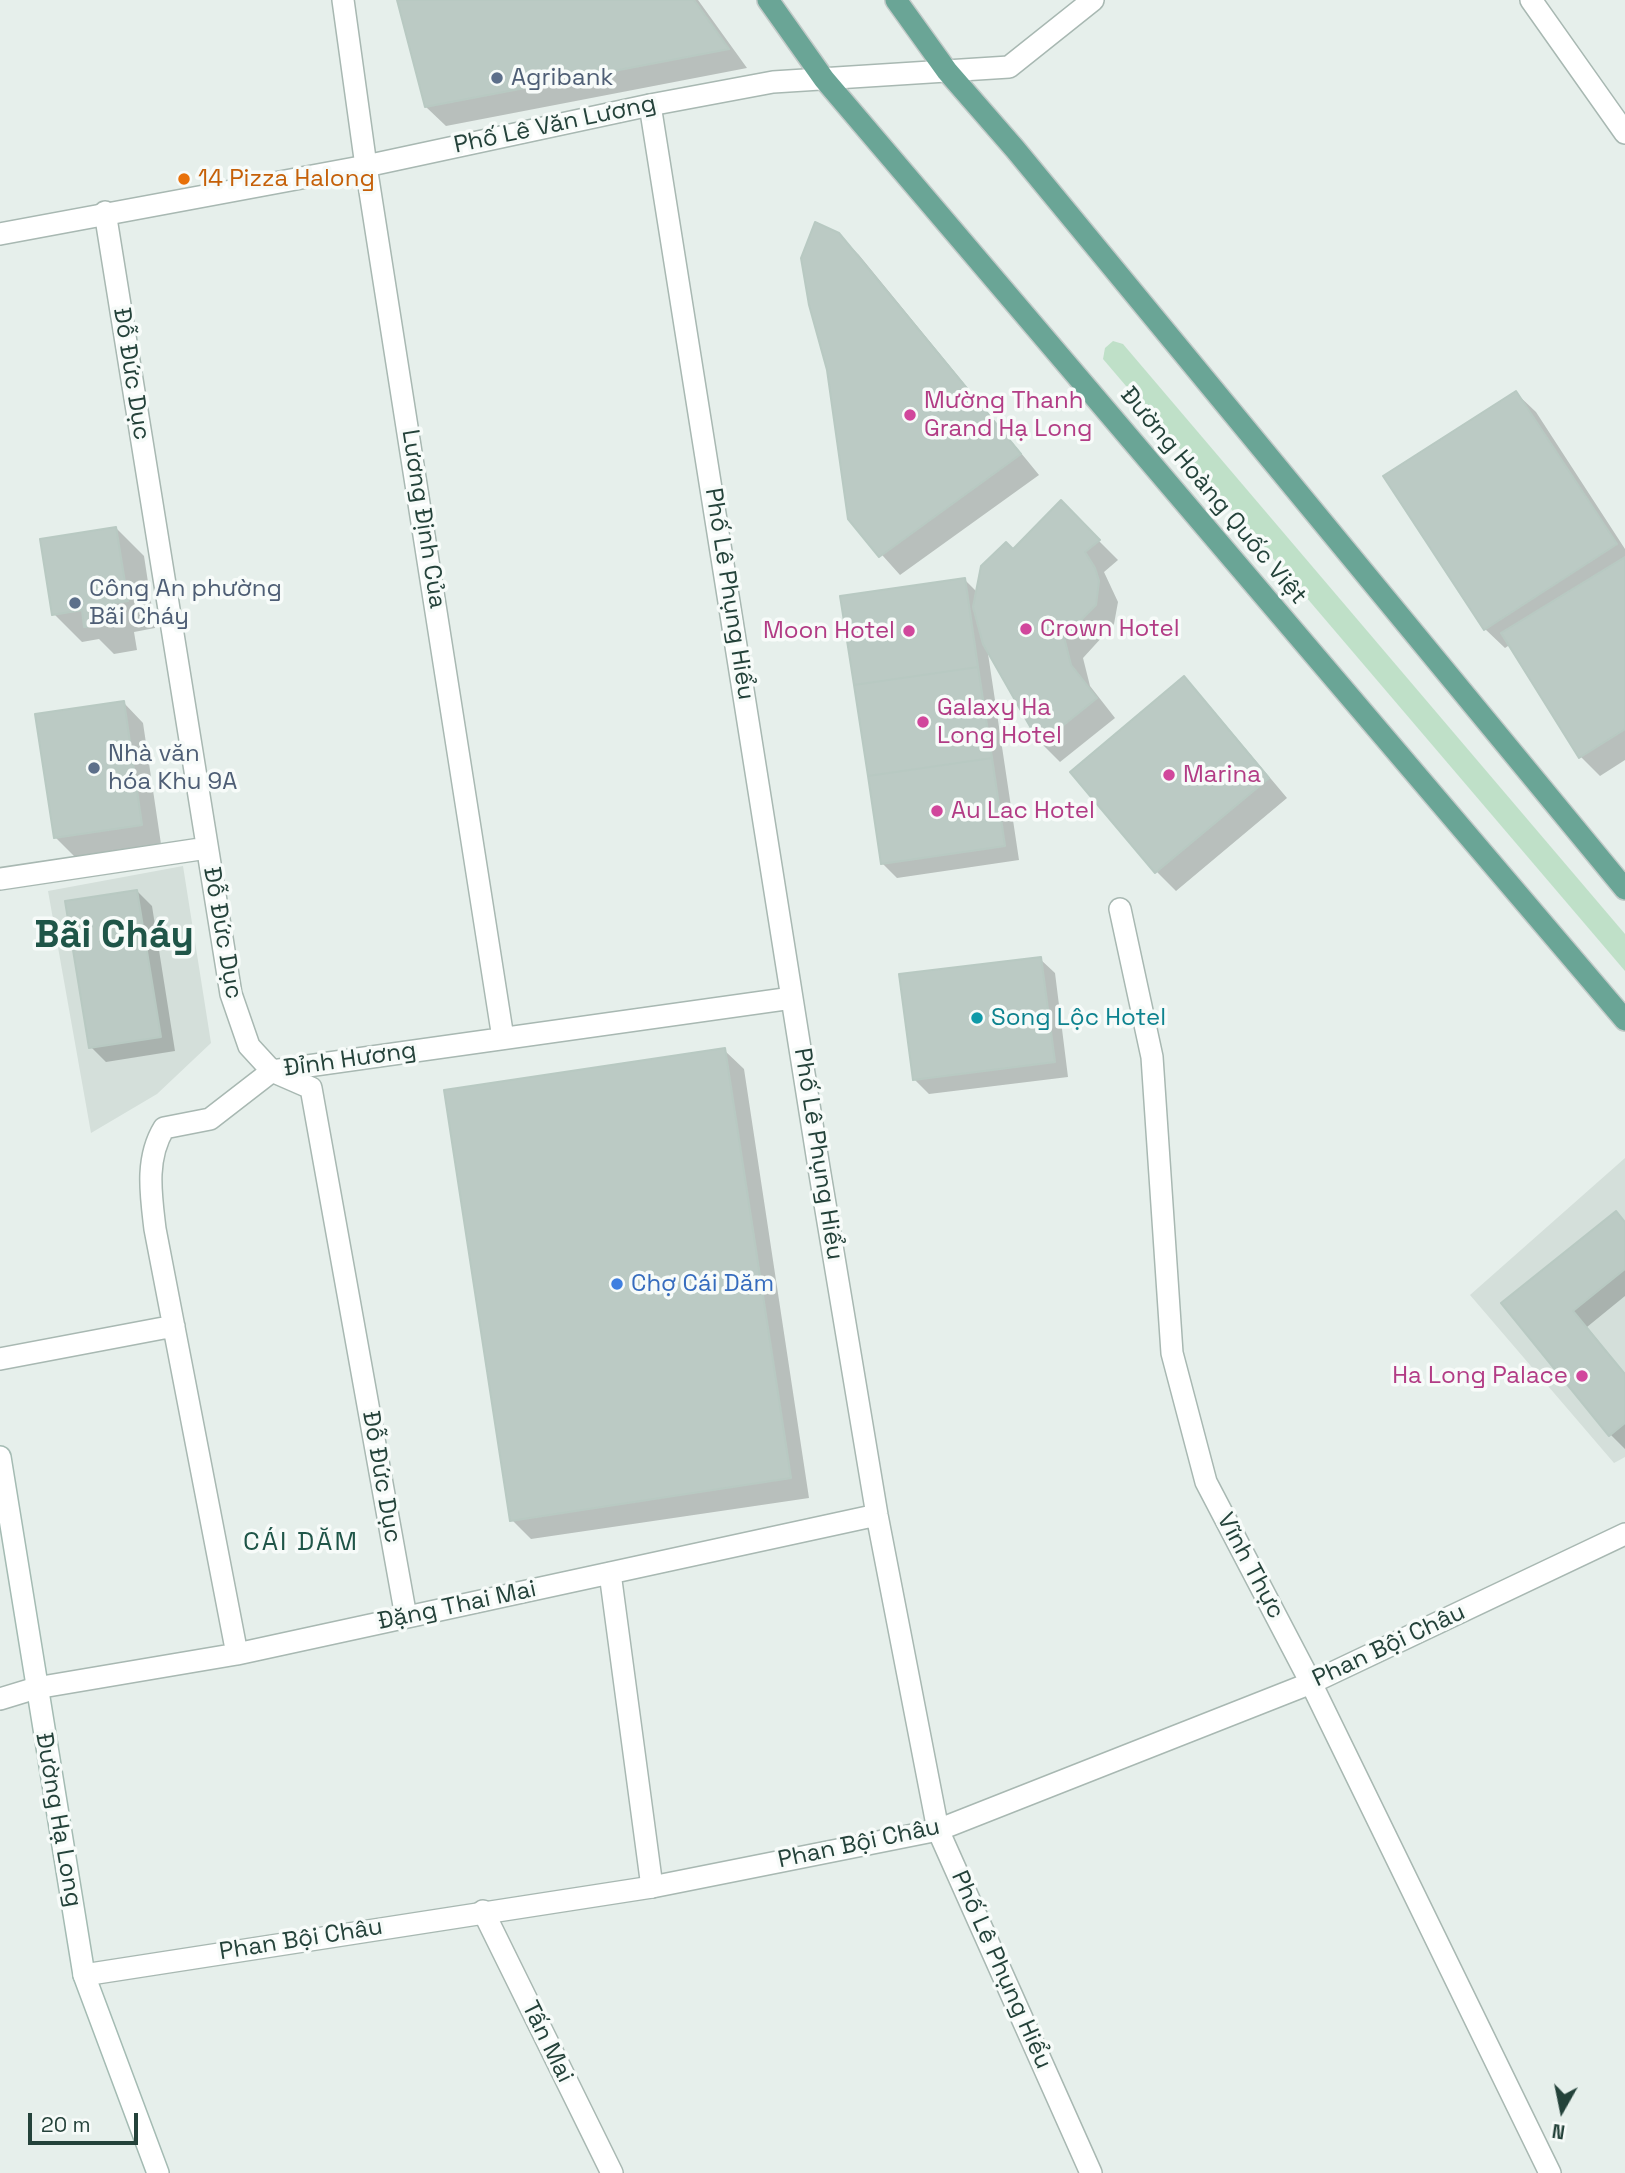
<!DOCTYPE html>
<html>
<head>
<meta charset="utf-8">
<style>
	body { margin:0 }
	#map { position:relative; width:1625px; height:2173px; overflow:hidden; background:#e6efeb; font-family:"Space Grotesk",sans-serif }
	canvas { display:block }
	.north { position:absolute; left:1527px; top:2075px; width:70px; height:70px; -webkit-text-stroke:5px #f7fbf9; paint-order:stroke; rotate:189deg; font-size:19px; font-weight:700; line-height:28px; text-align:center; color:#24423a }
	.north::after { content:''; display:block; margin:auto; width:24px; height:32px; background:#24423a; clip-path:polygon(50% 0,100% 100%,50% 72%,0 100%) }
	.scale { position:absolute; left:28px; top:2113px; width:110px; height:32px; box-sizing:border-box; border:4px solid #24423a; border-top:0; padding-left:9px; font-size:21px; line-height:24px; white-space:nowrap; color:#24423a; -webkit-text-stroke:5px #f7fbf9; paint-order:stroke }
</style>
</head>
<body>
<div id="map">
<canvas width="1625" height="2173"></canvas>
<div class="north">N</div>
<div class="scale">20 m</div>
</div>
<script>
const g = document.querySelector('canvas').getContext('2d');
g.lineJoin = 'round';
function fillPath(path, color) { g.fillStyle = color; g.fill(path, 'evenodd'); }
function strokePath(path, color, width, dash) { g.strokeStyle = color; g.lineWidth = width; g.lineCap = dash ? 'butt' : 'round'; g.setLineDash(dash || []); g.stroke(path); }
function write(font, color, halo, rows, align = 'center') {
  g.font = font + ' "Space Grotesk",sans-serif'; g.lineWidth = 7; g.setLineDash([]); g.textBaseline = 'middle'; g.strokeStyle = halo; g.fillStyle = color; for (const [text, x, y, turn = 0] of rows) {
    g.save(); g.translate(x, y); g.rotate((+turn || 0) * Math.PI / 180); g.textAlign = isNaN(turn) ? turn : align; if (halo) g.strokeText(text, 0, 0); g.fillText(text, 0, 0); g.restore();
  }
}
const built = new Path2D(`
	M183,866L211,1043L157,1094L91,1133L48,891Z
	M1625,1158V1457L1614,1463L1470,1295Z`);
const green = new Path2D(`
	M1113,341L1123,344L1625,934V971L1103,359L1105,348Z`);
const shadow = new Path2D(`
	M399,0H698L747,68L446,126L426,107Z
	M838,234L859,255L1039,475L900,575L849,518Z
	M1516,393L1536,412L1625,549V760L1600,776L1580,756L1511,644L1505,648L1485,629Z
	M1061,503L1118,560L1104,572L1118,602L1114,624L1083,658L1090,686L1115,718L1060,762L1041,743L987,647L1019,860L897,878L882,863L964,579L978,593L1013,551Z
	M116,528L144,556L155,628L134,632L137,650L114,654L99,639L82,642L54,614Z
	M1183,679L1203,698L1287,798L1176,891L1157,872L1072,772Z
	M124,703L143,723L161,844L75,857L55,837Z
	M137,891L152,906L175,1051L106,1062L91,1047Z
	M1040,959L1055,973L1068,1077L929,1094L914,1079Z
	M724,1050L744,1069L809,1498L531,1539L512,1520Z
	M1625,1222V1296L1587,1327L1625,1374V1449L1610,1434L1503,1304Z`);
const building = new Path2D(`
	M397,0H694L729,49L425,107Z
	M815,222L839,233L1021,454L879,557L848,519L827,370L809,305L801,258Z
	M1516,391L1617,544L1484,630L1383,476Z
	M1061,500L1100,540L1085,552L1095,568L1099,581L1096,605L1064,637L1071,665L1097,698L1040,744L983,644L973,607L981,566L1006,542L1013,549Z
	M116,527L128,601L108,604L111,623L84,627L82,610L52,615L40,539Z
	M1625,557V729L1579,758L1501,633Z
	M965,578L978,667L854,685L840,596Z
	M978,667L992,758L868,776L854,685Z
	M1184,676L1269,778L1155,873L1070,772Z
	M124,701L142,825L54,838L35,714Z
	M992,758L1005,846L881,864L868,776Z
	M137,890L161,1037L89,1048L65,901Z
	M1041,957L1055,1062L913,1080L899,974Z
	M725,1048L791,1478L510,1521L444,1090Z
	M1616,1211L1625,1222V1269L1573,1311L1625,1374V1423L1609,1436L1501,1303Z`);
const minor = new Path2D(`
	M343,0L366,166L503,1038
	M1531,0L1625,133
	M650,105L819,1168L877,1515L938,1830L1091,2173
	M105,212L231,994L249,1046L272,1071L311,1088L406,1617
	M0,879L207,848
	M1120,909L1152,1057L1172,1353L1206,1482L1311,1683L1550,2173
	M0,1359L174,1326
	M610,1573L652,1887
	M237,1654L155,1229C151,1195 145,1159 164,1128L210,1119L272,1071L792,998
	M0,1699L36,1688L237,1654L877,1515
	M483,1911L612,2173`);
const tertiary = new Path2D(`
	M0,234L366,166L650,105L773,82L1009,67L1093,0
	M84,1975L652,1887L938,1830L1311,1683L1625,1534`);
const secondary = new Path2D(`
	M0,1457L84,1975L158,2173`);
const primary = new Path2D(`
	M768,0L824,79L1625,1020
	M896,0L947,71L1015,149L1625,889`);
const markers = [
	[497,78,7,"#5c6f8a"],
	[184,179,7,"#e8710a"],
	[910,415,7,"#d1479c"],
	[75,603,7,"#5c6f8a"],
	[1026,629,7,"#d1479c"],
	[909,631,7,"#d1479c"],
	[923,722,7,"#d1479c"],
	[94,768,7,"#5c6f8a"],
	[1169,775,7,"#d1479c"],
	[937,811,7,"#d1479c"],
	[977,1018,7,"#0f9aa8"],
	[617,1284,7,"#3f7fe0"],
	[1582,1376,7,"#d1479c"]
];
const serviceNames = [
	["Agribank",511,78],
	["Công An phường",89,589],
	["Bãi Cháy",89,617],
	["Nhà văn",108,754],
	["hóa Khu 9A",108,782]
];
const streetNames = [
	["Phố Lê Văn Lương",555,125,-12],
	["Đỗ Đức Dục",131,374,81],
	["Đường Hoàng Quốc Việt",1213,496,50],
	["Lương Định Của",423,519,81],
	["Phố Lê Phụng Hiểu",729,594,81],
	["Đỗ Đức Dục",222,933,80],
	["Đỉnh Hương",350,1060,-8],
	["Phố Lê Phụng Hiểu",818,1154,81],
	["Đỗ Đức Dục",381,1477,80],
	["Vĩnh Thực",1250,1566,62],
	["Đặng Thai Mai",457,1606,-12],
	["Phan Bội Châu",1389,1646,-25],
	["Đường Hạ Long",58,1820,80],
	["Phan Bội Châu",859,1844,-12],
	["Phan Bội Châu",301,1940,-9],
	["Phố Lê Phụng Hiểu",1001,1970,66],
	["Tấn Mai",547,2042,64]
];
const foodNames = [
	["14 Pizza Halong",198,179]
];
const hotelNames = [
	["Mường Thanh",924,401],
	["Grand Hạ Long",924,429],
	["Crown Hotel",1040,629],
	["Moon Hotel",895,631,"right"],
	["Galaxy Ha",937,708],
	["Long Hotel",937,736],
	["Marina",1183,775],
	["Au Lac Hotel",951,811],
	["Ha Long Palace",1568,1376,"right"]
];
const cultureNames = [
	["Song Lộc Hotel",991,1018]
];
const shopNames = [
	["Chợ Cái Dăm",631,1284]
];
const neighbourhoodNames = [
	["CÁI DĂM",301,1543]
];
const townNames = [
	["Bãi Cháy",114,937]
];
fillPath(built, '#d4dfda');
fillPath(green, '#bfe0c8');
fillPath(shadow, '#0003');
fillPath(building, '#bbcac4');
strokePath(building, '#b8c9c2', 2);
strokePath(minor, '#a8b8b2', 24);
strokePath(tertiary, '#a8b8b2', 24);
strokePath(secondary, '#a4bbb3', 24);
strokePath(primary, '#c2cac8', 24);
strokePath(minor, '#fff', 21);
strokePath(tertiary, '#fff', 21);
strokePath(secondary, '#fff', 21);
strokePath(primary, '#6aa596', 21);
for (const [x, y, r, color] of markers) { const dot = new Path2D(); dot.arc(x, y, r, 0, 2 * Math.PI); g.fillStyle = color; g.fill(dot); strokePath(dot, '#f7fbf9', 2.5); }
write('24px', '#4e5e75', '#f7fbf9', serviceNames, 'left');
write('24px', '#24423a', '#f7fbf9', streetNames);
write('24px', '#c56008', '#f7fbf9', foodNames, 'left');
write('24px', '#b23c85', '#f7fbf9', hotelNames, 'left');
write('24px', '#0d838f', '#f7fbf9', cultureNames, 'left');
write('24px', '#366cbe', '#f7fbf9', shopNames, 'left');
g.letterSpacing = '2px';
write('26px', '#1f5548', '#f7fbf9', neighbourhoodNames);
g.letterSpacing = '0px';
write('bold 38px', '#1f5548', '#f7fbf9', townNames);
</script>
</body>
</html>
